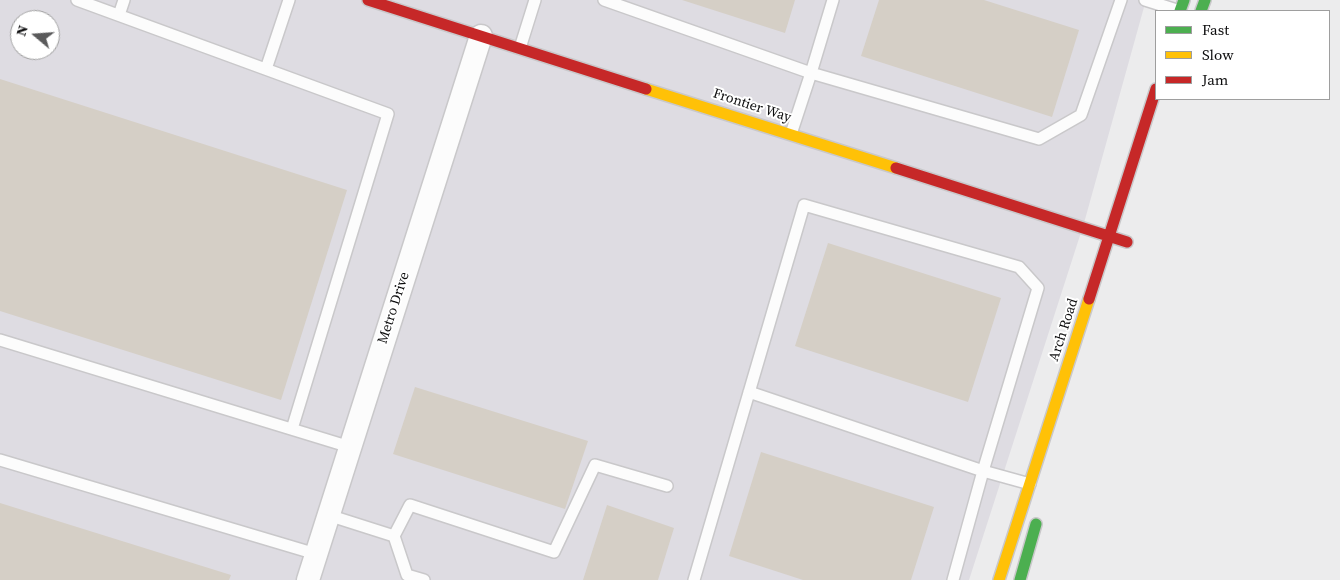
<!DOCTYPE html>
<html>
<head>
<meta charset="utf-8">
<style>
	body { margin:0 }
	#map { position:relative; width:1340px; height:580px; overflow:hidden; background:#ececed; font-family:"Source Serif 4",serif }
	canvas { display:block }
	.legend { position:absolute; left:1155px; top:10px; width:175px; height:90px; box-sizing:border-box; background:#fff; border:1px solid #9e9e9e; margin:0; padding:6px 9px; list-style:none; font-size:15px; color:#0c0c0d }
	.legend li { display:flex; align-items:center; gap:10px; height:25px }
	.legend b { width:25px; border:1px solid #9e9e9e }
	.north { position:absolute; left:10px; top:10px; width:50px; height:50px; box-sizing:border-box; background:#fff; border:1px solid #9e9e9e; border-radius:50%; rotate:288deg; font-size:14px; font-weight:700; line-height:20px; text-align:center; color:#0c0c0d }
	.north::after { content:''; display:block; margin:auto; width:18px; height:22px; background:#5a5a5b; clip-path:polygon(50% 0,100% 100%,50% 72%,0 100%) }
</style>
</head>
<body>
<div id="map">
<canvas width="1340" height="580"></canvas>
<ul class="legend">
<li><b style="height:6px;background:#4caf50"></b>Fast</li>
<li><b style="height:6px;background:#ffc107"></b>Slow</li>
<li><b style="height:6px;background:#c62828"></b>Jam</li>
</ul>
<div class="north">N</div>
</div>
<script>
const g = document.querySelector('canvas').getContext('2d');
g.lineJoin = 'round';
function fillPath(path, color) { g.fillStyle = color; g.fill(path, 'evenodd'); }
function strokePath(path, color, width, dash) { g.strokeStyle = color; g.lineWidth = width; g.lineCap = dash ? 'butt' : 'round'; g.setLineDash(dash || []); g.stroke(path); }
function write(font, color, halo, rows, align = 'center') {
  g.font = font + ' "Source Serif 4",serif'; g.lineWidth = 4; g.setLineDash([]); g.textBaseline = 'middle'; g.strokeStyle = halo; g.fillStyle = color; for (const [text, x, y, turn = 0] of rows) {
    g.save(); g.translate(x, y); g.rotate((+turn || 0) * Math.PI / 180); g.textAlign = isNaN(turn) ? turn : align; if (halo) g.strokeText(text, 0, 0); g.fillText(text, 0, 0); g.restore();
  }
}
const built = new Path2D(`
	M0,0H1146L1084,223L969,580H0ZM20,20H50V50H20Z`);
const building = new Path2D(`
	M682,0H795L785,33Z
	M879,0H984L1079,30L1052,117L861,56Z
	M0,79L347,190L281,400L0,311Z
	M828,243L1001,298L968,402L795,346Z
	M415,387L588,441L565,509L393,454Z
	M761,452L934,507L911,580H803L729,556Z
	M0,503L231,575L229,580H0Z
	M607,505L674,528L658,580H583Z`);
const lane = new Path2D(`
	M77,0L388,114L292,429
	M604,0L811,73L833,0
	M1145,0L1180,11
	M119,15L124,0
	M520,48L535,0
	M266,69L289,0
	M791,134L811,73L1039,139L1081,115L1121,0
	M0,340L350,447
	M0,460L316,554
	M328,515L394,536L410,505L554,552L595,465L667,486
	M394,536L407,575L424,580
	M694,580L804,205L1019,267L1038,288L983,471L749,392
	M953,580L983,471L1030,484`);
const street = new Path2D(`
	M308,580L481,36`);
const fast = new Path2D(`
	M1180,11L1184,0
	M1201,11L1205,0
	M1020,580L1036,524`);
const slow = new Path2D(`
	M646,89L896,168
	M999,580L1089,299`);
const jam = new Path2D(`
	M368,0L646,89
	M896,168L1127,242
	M1089,299L1156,89`);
const streetNames = [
	["Frontier Way",752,106,18],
	["Metro Drive",394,308,-72],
	["Arch Road",1064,330,-72]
];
fillPath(built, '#dedce2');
fillPath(building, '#d5cfc6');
strokePath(lane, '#c9c8ca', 14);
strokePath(street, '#c9c8ca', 25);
strokePath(fast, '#c9c8ca', 14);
strokePath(slow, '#c9c8ca', 14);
strokePath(jam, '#c9c8ca', 14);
strokePath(lane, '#fcfcfc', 11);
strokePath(street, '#fcfcfc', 22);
strokePath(fast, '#4caf50', 11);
strokePath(slow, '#ffc107', 11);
strokePath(jam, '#c62828', 11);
write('14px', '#0c0c0d', '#fff', streetNames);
</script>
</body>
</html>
